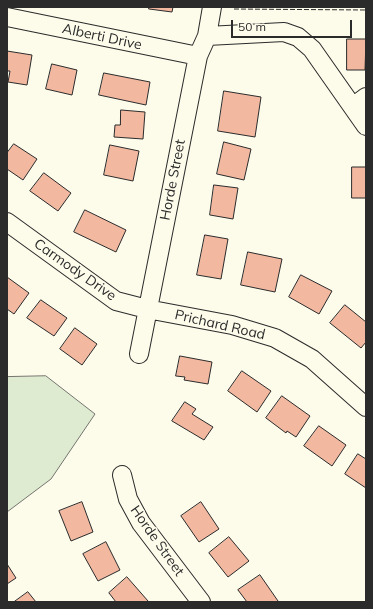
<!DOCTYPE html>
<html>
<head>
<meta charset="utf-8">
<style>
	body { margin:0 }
	#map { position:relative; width:373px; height:609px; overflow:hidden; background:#fdfbea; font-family:Mulish,sans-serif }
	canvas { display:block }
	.frame { position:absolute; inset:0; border:8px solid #2b2b2b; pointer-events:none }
	.scale { position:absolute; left:231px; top:20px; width:121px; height:18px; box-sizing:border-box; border:2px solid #2b2b2b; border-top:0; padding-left:5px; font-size:12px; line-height:14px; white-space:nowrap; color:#2b2b2b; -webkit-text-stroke:3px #fdfbea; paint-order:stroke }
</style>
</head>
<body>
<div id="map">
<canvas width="373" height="609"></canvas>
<div class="frame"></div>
<div class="scale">50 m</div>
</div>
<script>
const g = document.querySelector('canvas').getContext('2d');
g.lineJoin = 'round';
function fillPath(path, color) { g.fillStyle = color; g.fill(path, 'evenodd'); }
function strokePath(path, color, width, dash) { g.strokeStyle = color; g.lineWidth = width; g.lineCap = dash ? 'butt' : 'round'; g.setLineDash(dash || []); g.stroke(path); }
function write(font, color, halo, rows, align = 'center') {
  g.font = font + ' Mulish,sans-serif'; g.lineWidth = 3; g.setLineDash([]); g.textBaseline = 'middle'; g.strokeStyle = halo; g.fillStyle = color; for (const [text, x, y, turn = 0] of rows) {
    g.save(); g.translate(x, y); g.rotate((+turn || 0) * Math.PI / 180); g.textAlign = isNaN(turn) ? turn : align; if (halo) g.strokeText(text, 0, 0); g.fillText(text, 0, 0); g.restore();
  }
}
const green = new Path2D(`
	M46,376L95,414L51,479L7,512V377Z`);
const building = new Path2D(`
	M149,7H173L172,12L149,9Z
	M347,39H366L365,70H347Z
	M7,51L32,55L27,85L8,82L10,71H7Z
	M52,64L77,70L72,95L46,89Z
	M104,73L150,82L146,105L99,95Z
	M224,91L261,97L255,137L218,131Z
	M121,110L145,112L143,139L114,137L115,125H120Z
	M224,142L251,149L244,180L217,174Z
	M14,144L37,159L23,180L7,169V153Z
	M110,145L139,151L133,181L104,175Z
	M352,167H366V198H352Z
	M44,173L71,193L58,211L30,191Z
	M214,185L238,188L233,219L210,215Z
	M85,210L126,230L116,252L74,232Z
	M205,235L228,239L221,279L197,275Z
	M248,252L282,259L275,292L241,285Z
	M301,275L332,291L319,314L289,297Z
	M7,277L29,293L14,314L7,309Z
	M41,300L67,318L54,336L27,318Z
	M345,305L366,322V342L361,348L330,323Z
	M75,328L97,344L82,365L60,349Z
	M180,356L212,362L208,384L184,380L185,377L176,376Z
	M242,371L271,391L257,412L228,391Z
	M282,396L310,416L296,437L287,431L286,433L266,418Z
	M185,402L196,409L192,414L213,427L204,440L172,421Z
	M319,426L346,445L332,466L304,446Z
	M358,454L366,459V488L345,474Z
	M82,502L93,532L71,541L59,511Z
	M201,502L219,529L199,542L181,516Z
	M229,537L249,561L228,577L209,553Z
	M106,542L120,570L98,581L83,554Z
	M7,564L16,578L7,584Z
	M260,575L278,601L277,602H247L238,590Z
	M127,577L148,601L147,602H116L109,593Z
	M28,592L36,602H14Z`);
const minor = new Path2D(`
	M7,17L198,56
	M207,36L284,32L298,37L312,49L366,126
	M356,112L358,103L366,97
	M7,222L116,301L147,309L232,325L275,338L312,359L366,407
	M139,354L198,56L207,36L212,7
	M122,475L128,499L141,523L201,602`);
const fence = new Path2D(`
	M234,9L366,10`);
const streetNames = [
	["Alberti Drive",102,37,12],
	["Horde Street",173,180,-79],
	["Carmody Drive",75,270,35],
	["Prichard Road",220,325,13],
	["Horde Street",157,541,55]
];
fillPath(green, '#deebd1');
strokePath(green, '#74746e', 1);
fillPath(building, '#f2b8a0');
strokePath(building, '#2b2b2b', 1);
strokePath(minor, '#2b2b2b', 20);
strokePath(minor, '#fdfbea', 18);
strokePath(fence, '#2b2b2b', 1, [5, 2]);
write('14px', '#2b2b2b', '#fdfbea', streetNames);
</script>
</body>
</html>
